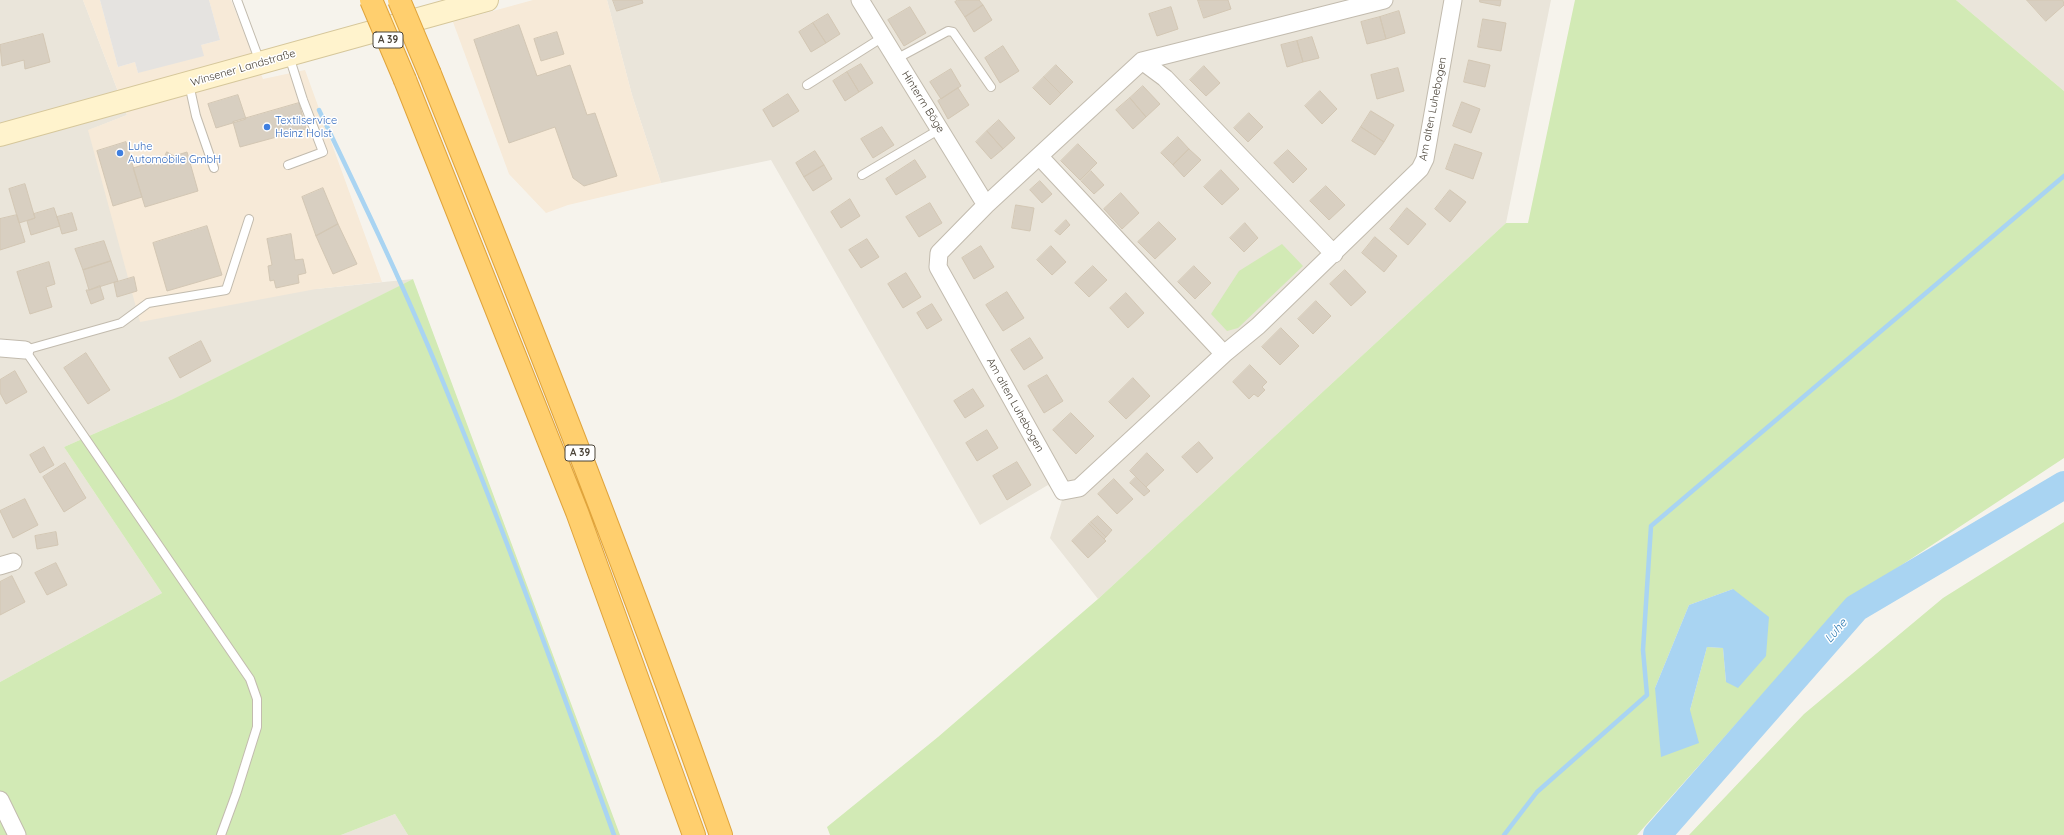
<!DOCTYPE html>
<html>
<head>
<meta charset="utf-8">
<style>
	body { margin:0 }
	canvas { display:block; background:#f6f3ec }
</style>
</head>
<body>
<canvas width="2064" height="835"></canvas>
<script>
const g = document.querySelector('canvas').getContext('2d');
g.lineJoin = 'round';
function fillPath(path, color) { g.fillStyle = color; g.fill(path, 'evenodd'); }
function strokePath(path, color, width, dash) { g.strokeStyle = color; g.lineWidth = width; g.lineCap = dash ? 'butt' : 'round'; g.setLineDash(dash || []); g.stroke(path); }
function write(font, color, halo, rows, align = 'center') {
  g.font = font + ' Quicksand,sans-serif'; g.lineWidth = 3; g.setLineDash([]); g.textBaseline = 'middle'; g.strokeStyle = halo; g.fillStyle = color; for (const [text, x, y, turn = 0] of rows) {
    g.save(); g.translate(x, y); g.rotate((+turn || 0) * Math.PI / 180); g.textAlign = isNaN(turn) ? turn : align; if (halo) g.strokeText(text, 0, 0); g.fillText(text, 0, 0); g.restore();
  }
}
const residential = new Path2D(`
	M0,0H83L127,115L89,130L316,289L413,279L173,399L64,447L162,593L0,682Z
	M607,0H1551L1506,223L1098,599L1050,538L1062,500L1048,485L980,525L771,160L661,183L632,95Z
	M1956,0H2064V91Z
	M395,814L408,835H341Z`);
const commercial = new Path2D(`
	M83,0H100L118,67L135,62L138,73L201,45L220,40L209,0H231L263,79L305,70L382,282L316,289L140,322L88,130L127,115Z
	M533,0H607L632,95L661,183L568,205L546,213L509,174L453,22Z`);
const green = new Path2D(`
	M1575,0H1956L2064,91V458L1844,603L1637,835H830L827,827L938,737L1098,599L1506,223H1528ZM1733,589L1726,682L1723,648L1707,647L1690,710L1655,688L1689,605Z
	M1282,244L1303,266L1238,328L1227,331L1211,314L1239,271Z
	M413,279L620,835H408L395,814L341,835H0V682L162,593L64,447L173,399Z
	M2064,522V835H1689L1804,714L1943,598Z`);
const parking = new Path2D(`
	M100,0H209L220,40L201,45L204,56L138,73L135,62L118,67Z`);
const water = new Path2D(`
	M1733,589L1769,617L1766,656L1738,688L1726,682L1723,648L1707,647L1690,710L1699,743L1661,757L1655,688L1689,605Z`);
const stream = new Path2D(`
	M319,110C359,193 399,276 434,360C499,517 557,676 614,835
	M1504,835L1537,792L1647,695L1643,650L1651,526L2064,176`);
const river = new Path2D(`
	M1657,835L1856,608L2064,485`);
const building = new Path2D(`
	M613,0H642L643,3L617,11Z
	M958,0H979L983,5L965,17L955,2Z
	M1198,0H1228L1231,9L1204,18Z
	M1480,0H1501L1500,6L1480,2Z
	M2027,0H2063L2064,5L2046,21Z
	M983,5L992,20L974,32L965,17Z
	M910,7L926,33L904,46L888,20Z
	M1171,7L1178,29L1157,36L1149,14Z
	M1399,11L1405,33L1386,39L1380,17Z
	M828,14L840,34L826,43L813,23Z
	M1380,17L1386,39L1367,44L1361,22Z
	M1483,19L1506,23L1501,51L1478,47Z
	M813,23L826,43L811,52L799,32Z
	M519,25L537,76L570,65L587,115L595,113L617,176L584,186L573,178L555,127L509,143L474,40Z
	M557,32L564,54L541,61L534,39Z
	M43,34L50,62L25,69L24,60L2,66L0,45Z
	M1312,37L1319,58L1303,62L1297,41Z
	M1297,41L1303,62L1287,67L1281,45Z
	M1003,46L1019,71L1000,83L985,58Z
	M1469,60L1490,65L1485,87L1464,82Z
	M861,64L873,83L859,92L847,72Z
	M1056,65L1073,82L1061,94L1044,77Z
	M1204,66L1220,83L1206,96L1190,80Z
	M1398,68L1404,91L1377,99L1371,75Z
	M951,69L961,86L941,99L930,82Z
	M847,72L859,92L845,101L833,81Z
	M1044,77L1061,94L1050,105L1033,88Z
	M1143,86L1160,104L1146,117L1130,98Z
	M958,88L969,105L948,119L938,101Z
	M1320,91L1337,109L1322,124L1305,106Z
	M788,94L799,111L773,127L763,110Z
	M238,95L246,119L216,128L208,104Z
	M1130,98L1146,117L1133,129L1116,110Z
	M1462,102L1480,109L1471,133L1453,126Z
	M299,103L306,129L240,147L233,122Z
	M1371,111L1394,125L1384,142L1361,127Z
	M1249,113L1263,127L1248,142L1234,128Z
	M999,120L1015,138L1003,149L987,131Z
	M882,127L894,145L873,158L861,139Z
	M1361,127L1384,142L1375,155L1352,141Z
	M987,131L1003,149L991,159L976,142Z
	M1178,137L1189,149L1173,165L1161,153Z
	M126,142L142,197L113,206L97,151Z
	M1078,144L1097,163L1080,180L1061,161Z
	M1455,144L1482,153L1473,179L1446,169Z
	M1189,149L1201,160L1184,177L1173,165Z
	M1288,150L1307,169L1293,183L1274,163Z
	M815,151L824,165L804,177L796,163Z
	M167,152L174,156L187,152L198,191L145,207L133,168L163,159Z
	M915,160L926,177L896,195L886,179Z
	M824,165L832,179L813,191L804,177Z
	M1221,170L1239,189L1222,205L1204,187Z
	M1091,171L1104,185L1094,194L1081,181Z
	M1040,181L1052,194L1042,203L1030,190Z
	M25,184L35,218L19,223L9,189Z
	M1326,186L1345,205L1329,220L1310,201Z
	M323,188L338,224L316,236L302,197Z
	M1450,190L1466,202L1450,222L1435,209Z
	M1121,193L1139,213L1122,229L1104,209Z
	M850,199L860,216L841,228L831,212Z
	M930,203L942,223L919,237L906,217Z
	M1016,205L1034,208L1030,231L1012,228Z
	M54,208L60,226L31,235L27,221L35,218L34,214Z
	M1407,208L1426,224L1408,245L1390,229Z
	M72,213L77,230L62,234L57,217Z
	M17,215L25,242L0,250V219Z
	M1066,220L1070,225L1060,235L1055,231Z
	M1159,222L1176,239L1155,259L1138,242Z
	M1245,223L1258,238L1244,252L1230,238Z
	M338,224L357,264L333,274L316,236Z
	M207,226L222,275L167,291L153,243Z
	M291,234L295,260L303,259L306,273L298,275L299,283L276,288L274,280L270,281L268,266L272,265L267,239Z
	M1375,237L1397,256L1384,272L1362,253Z
	M867,239L879,257L861,268L849,250Z
	M104,241L111,261L83,270L75,249Z
	M981,246L994,267L974,279L962,258Z
	M1051,246L1066,262L1052,275L1037,260Z
	M111,261L118,281L89,290L83,270Z
	M49,262L55,284L46,287L52,307L30,314L17,272Z
	M1093,266L1107,280L1089,297L1075,283Z
	M1194,266L1211,283L1195,299L1178,282Z
	M1345,270L1366,292L1351,306L1330,284Z
	M906,273L921,297L903,308L888,284Z
	M134,277L137,291L117,297L114,283Z
	M100,286L104,299L91,304L86,290H89Z
	M1007,292L1024,318L1003,331L986,305Z
	M1126,293L1144,313L1128,328L1110,308Z
	M1316,301L1331,316L1313,334L1298,319Z
	M932,304L942,320L927,329L917,313Z
	M1281,328L1299,346L1280,365L1262,347Z
	M1030,338L1043,358L1024,370L1011,350Z
	M201,341L211,361L180,378L169,358Z
	M86,353L110,390L88,404L64,368Z
	M1250,365L1267,382L1262,387L1265,390L1258,397L1254,394L1249,399L1233,382Z
	M15,371L27,392L6,404L0,393V380Z
	M1047,375L1063,401L1044,413L1028,386Z
	M1133,378L1150,396L1126,419L1109,402Z
	M973,389L984,406L965,418L954,401Z
	M1071,413L1094,436L1076,454L1053,430Z
	M987,430L998,448L977,461L966,443Z
	M1199,442L1213,458L1197,473L1182,457Z
	M44,447L54,465L40,473L30,455Z
	M1147,453L1164,470L1146,487L1130,471Z
	M1017,462L1031,485L1007,500L993,476Z
	M65,463L86,498L64,512L43,477Z
	M1136,477L1150,491L1144,496L1130,483Z
	M1114,479L1133,499L1117,514L1098,494Z
	M25,499L38,525L13,538L0,511Z
	M1098,516L1112,530L1106,537L1091,522Z
	M1091,522L1106,537L1104,539L1089,524Z
	M1089,524L1106,541L1088,558L1072,541Z
	M56,532L58,545L37,549L35,536Z
	M56,563L67,585L47,595L35,573Z
	M12,576L25,602L0,615V582Z`);
const lane = new Path2D(`
	M237,0L260,62
	M896,59L948,31L953,32L991,87
	M189,84L196,116L214,168
	M807,85L883,37
	M288,165L323,152L303,100L289,56
	M862,175L940,129
	M221,835L236,794L257,727V699L250,679L25,350L121,323L148,303L226,290L249,219`);
const street = new Path2D(`
	M860,0L986,205
	M1384,0L1142,61L986,205L939,253L938,267L1063,491L1079,488L1224,354L1258,326L1420,169L1425,159L1453,0
	M1142,61L1165,78L1334,254
	M1039,156L1224,354
	M0,348L25,350
	M0,566L13,562
	M0,800L17,835`);
const secondary = new Path2D(`
	M0,135L487,0`);
const highway = new Path2D(`
	M430,74C531,326 631,578 721,835
	M405,80L577,512L694,835`);
const highwayBridge = new Path2D(`
	M371,0L405,80
	M399,0L430,74`);
const markers = [
	[267,127,4,"#3f7fe0"],
	[120,153,4,"#3f7fe0"]
];
const shields = [
	[388,40,30],
	[580,453,30]
];
const shieldNames = [
	["A 39",388,40],
	["A 39",580,453]
];
const streetNames = [
	["Winsener Landstraße",243,68,-16],
	["Hinterm Böge",923,102,58],
	["Am alten Luhebogen",1433,109,-79],
	["Am alten Luhebogen",1015,405,61]
];
const shopNames = [
	["Textilservice",275,121],
	["Heinz Holst",275,134],
	["Luhe",128,147],
	["Automobile GmbH",128,160]
];
const waterNames = [
	["Luhe",1836,631,-49]
];
fillPath(residential, '#eae5da');
fillPath(commercial, '#f7ead8');
fillPath(green, '#d2eab5');
fillPath(parking, '#e5e3e0');
fillPath(water, '#a9d4f2');
strokePath(stream, '#a9d4f2', 4.5);
strokePath(river, '#a9d4f2', 28);
fillPath(building, '#d8cfc1');
strokePath(building, '#d3c7b4', 1);
strokePath(lane, '#c2bbae', 10);
strokePath(street, '#c2bbae', 19);
strokePath(secondary, '#d6c79b', 24);
strokePath(highway, '#e0a43c', 24);
strokePath(lane, '#fff', 8);
strokePath(street, '#fff', 17);
strokePath(secondary, '#fff3cd', 22);
strokePath(highway, '#ffcf6e', 22);
strokePath(highwayBridge, '#e0a43c', 24, []);
strokePath(highwayBridge, '#ffcf6e', 22);
for (const [x, y, r, color] of markers) { const dot = new Path2D(); dot.arc(x, y, r, 0, 2 * Math.PI); g.fillStyle = color; g.fill(dot); strokePath(dot, '#fff', 1.5); }
for (const [x, y, w] of shields) { const box = new Path2D(); box.roundRect(x - w / 2, y - 8, w, 16, 3); g.fillStyle = '#fff'; g.fill(box); strokePath(box, '#4b4439', 1); }
write('bold 10px', '#4b4439', null, shieldNames);
write('11px', '#4b4439', '#fff', streetNames);
write('11px', '#366cbe', '#fff', shopNames, 'left');
write('italic 12px', '#2e7ab2', '#fff', waterNames);
</script>
</body>
</html>
